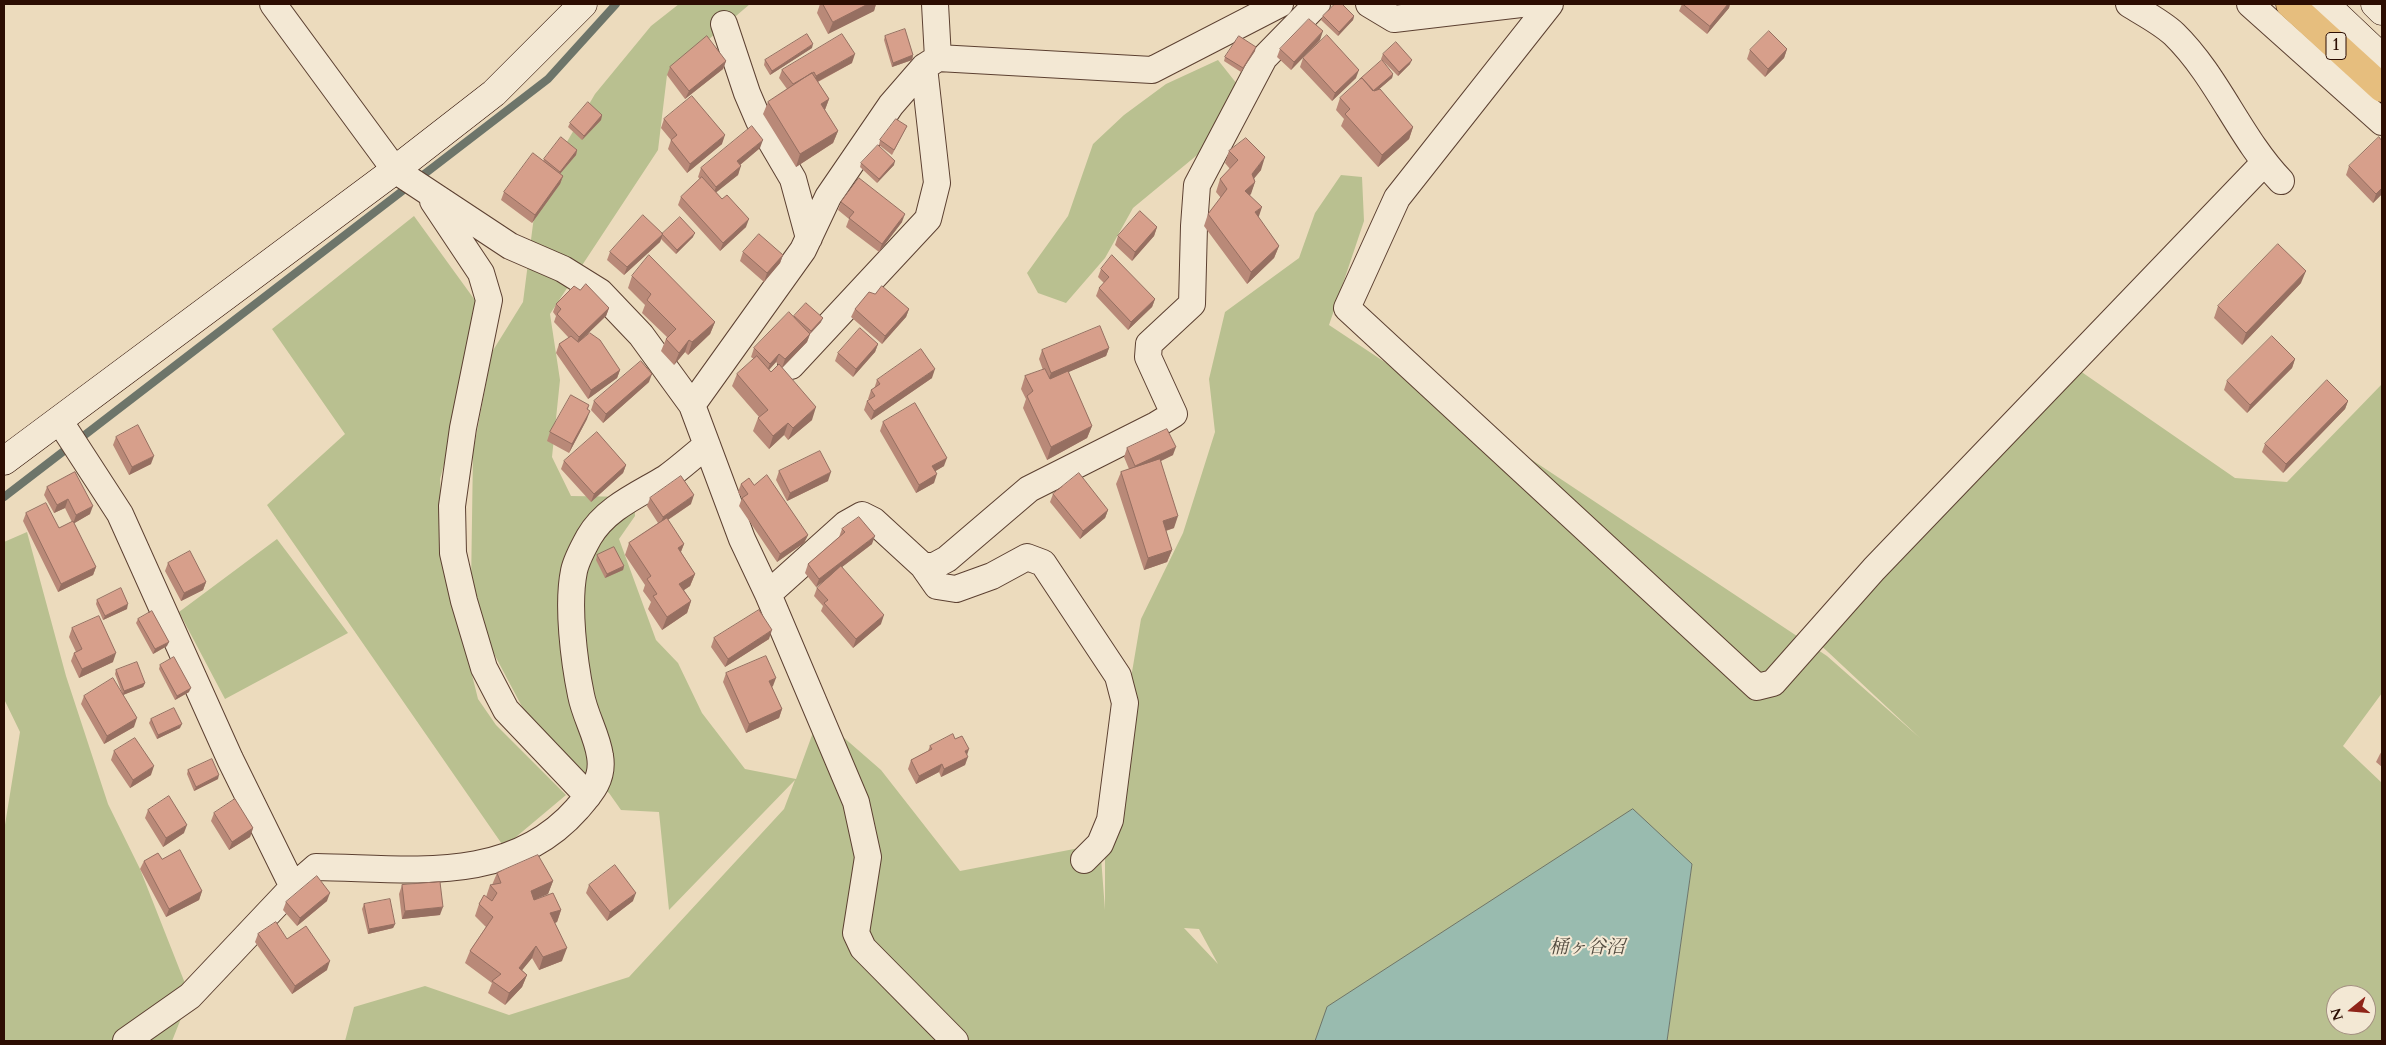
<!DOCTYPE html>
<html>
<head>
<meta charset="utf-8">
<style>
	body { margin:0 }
	#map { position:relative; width:2386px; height:1045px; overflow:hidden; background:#ecdbbd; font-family:Cardo,serif }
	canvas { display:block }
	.frame { position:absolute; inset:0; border:5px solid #2c0d02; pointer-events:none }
	.north { position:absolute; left:2326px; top:985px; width:50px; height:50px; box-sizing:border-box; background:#f3e8d4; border:1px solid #a39080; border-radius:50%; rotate:253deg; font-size:14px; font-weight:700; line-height:20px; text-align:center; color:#2c0d02 }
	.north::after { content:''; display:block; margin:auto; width:18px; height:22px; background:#8f2418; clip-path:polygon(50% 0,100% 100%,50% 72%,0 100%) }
</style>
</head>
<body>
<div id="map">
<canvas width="2386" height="1045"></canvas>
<div class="frame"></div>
<div class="north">N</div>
</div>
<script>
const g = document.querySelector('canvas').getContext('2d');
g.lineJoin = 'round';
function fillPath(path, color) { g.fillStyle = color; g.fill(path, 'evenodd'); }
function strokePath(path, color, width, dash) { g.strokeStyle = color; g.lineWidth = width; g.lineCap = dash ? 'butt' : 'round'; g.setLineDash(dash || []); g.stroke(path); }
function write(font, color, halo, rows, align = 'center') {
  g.font = font + ' Cardo,"Noto Serif JP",serif'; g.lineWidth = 4; g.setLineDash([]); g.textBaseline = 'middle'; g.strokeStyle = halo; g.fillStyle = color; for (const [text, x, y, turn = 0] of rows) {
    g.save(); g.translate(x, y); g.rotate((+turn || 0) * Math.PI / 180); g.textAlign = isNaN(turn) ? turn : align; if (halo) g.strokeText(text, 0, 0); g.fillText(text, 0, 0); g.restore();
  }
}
const green = new Path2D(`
	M679,4H750L667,75L658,150L550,314L560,380L552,457L571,496L634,497L635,516L619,539L656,640L678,663L702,713L745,769L796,779L819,716L881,770L960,871L1100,844L1105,910V831L1141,619L1183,533L1215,432L1209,379L1225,312L1299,258L1315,213L1341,175L1362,177L1364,221L1329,325L1827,656L1920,738L1813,638L2070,364L2235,478L2287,482L2382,384V693L2343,746L2382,783V1041H1667L1692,864L1317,1041H345L354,1007L425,986L509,1015L629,977L784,809L795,780L669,910L659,812L621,810L609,793L585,774L528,718L492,650L471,587L473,452L492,352L523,302L537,193L595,94L651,26ZM1184,928L1199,929L1218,964ZM2336,995H2366V1025H2336Z
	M1218,60L1237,84L1225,132L1133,208L1105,258L1066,303L1038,293L1027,273L1068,216L1093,144L1124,115L1166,84Z
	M414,216L477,303L472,362L440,479L445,566L478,699L496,725L566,795L504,847L267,505L345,434L272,329Z
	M27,532L66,676L108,804L140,869L190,996L172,1041H4V831L20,732L4,699V542Z
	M277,539L348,633L225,699L179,612Z`);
const water = new Path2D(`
	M1633,809L1692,864L1667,1041H1315L1327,1007Z`);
const stream = new Path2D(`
	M4,497L548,79L616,4`);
const street = new Path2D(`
	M273,4L395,170L510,246L563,269L600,292L641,335L692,405L742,539L768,594L856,802L868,857L856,933L863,948L955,1041
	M935,4L938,58
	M1369,4L1394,19L1521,4
	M1550,4L1397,198L1347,308L1757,687L1773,683L1874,569L2264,163
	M2129,4C2143,13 2161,22 2174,34C2218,77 2239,137 2281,181
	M2250,4L2382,122
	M724,24L747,93L759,121L793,179L809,238
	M433,201L481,273L489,300L463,428L452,506L453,553L464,601L484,668L506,710L588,796
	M791,366L928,219L937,183L924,67
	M692,405L803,250L828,197L891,105L924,67L938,58L1152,70L1280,4
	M59,420L120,514L230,759L293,887
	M923,566L937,586L956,589L992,576L1027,557L1043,563L1118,676L1125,703L1110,820L1100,844L1084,860
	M768,594L846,524L862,515L874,521L923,566H934L947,559L1029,489L1156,425L1174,414L1148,357L1149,344L1192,304L1194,226L1197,185L1264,58L1317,4
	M126,1041L190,996L293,887L316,867C408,868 509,886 577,809C591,793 604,779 600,756C597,735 585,716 581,695C574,661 567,605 574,571C576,561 584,546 589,537C606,508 638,495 666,478C680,468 693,456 707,445`);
const secondary = new Path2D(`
	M2325,4L2382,58
	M2375,4L2382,11
	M4,461L395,170L494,93L583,4`);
const highway = new Path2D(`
	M2290,4L2382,88`);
const wall = new Path2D(`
	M820,4H876L874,11L828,34L817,13Z
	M1682,4H1730L1729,8L1707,34L1679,11Z
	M1323,16H1354L1353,20L1338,36L1321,20Z
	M885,36L913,55L912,60L892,67L884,40Z
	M1320,40L1291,70L1277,57L1280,49Z
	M812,48L770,75L764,65L765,60Z
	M1787,49L1784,58L1765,77L1747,59L1750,50Z
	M1255,51L1241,72L1224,61L1225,57Z
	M1383,54L1410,64L1398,76L1381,59Z
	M1303,58L1356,78L1332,101L1300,67Z
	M726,61L723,69L685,99L667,75L670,67Z
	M852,63L818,82L829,99L825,110L838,131L833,143L796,167L763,114L768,102L787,89L779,78L782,70Z
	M1393,74L1392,78L1378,90L1413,127L1409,139L1378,167L1341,126L1344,119L1336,110L1340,98Z
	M602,115L601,120L582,140L568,127L570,123Z
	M664,119L722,144L687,173L668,149L671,140L661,128Z
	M907,126L892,155L879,145L880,140Z
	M760,148L740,165L738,175L716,192L746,227L720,251L678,205L681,197L700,179L698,177L701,168Z
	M577,150L576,155L560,174L563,176L560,184L532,223L501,200L504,192L543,161L544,159Z
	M1229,151L1261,170L1254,178L1255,182L1250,195L1258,217L1279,246L1274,258L1247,284L1204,226L1208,214L1221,198L1216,192L1220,179L1230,169L1225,163Z
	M861,163L894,165L877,183L860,167Z
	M2349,166L2382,194L2373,203L2346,175Z
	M841,202L902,222L879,252L846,227L849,219L838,210Z
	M1157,227L1154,236L1132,261L1115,245L1118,236Z
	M663,233L693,237L676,254L661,239L660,242L624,275L607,260L610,252Z
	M743,252L783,255L780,263L764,282L740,261Z
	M1101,269L1155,299L1152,307L1128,330L1096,296L1099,288L1104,283L1098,277Z
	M632,276L715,322L710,334L688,355L685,352L674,365L661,351L666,339L667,337L642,313L645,305L628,288Z
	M2301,283L2242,345L2214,318L2218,306Z
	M556,304L609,308L606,316L584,337L620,370L617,378L588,399L556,353L559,344L569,338L554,322L556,316L553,312Z
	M855,309H909L906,317L882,344L851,317Z
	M794,316L821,322L810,334L807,342L782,368L812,420L788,440L784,435L769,449L753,431L758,418L759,417L732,386L737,374L754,359L751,357L754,348L794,317ZM776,362L779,365L771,372L769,370Z
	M878,344L875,352L853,377L835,361L838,353Z
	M1109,348L1106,356L1068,372L1092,426L1087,438L1047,460L1023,408L1026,399L1021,389L1025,376L1043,370L1039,359L1042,350Z
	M2295,359L2292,368L2247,413L2224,390L2227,381Z
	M932,378L871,420L864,410L867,401L869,400L868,399L871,390L874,389L877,380Z
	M649,382L603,423L591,410L594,401Z
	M2348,401L2345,409L2283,473L2262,452L2265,444Z
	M589,405L588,409L587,419L569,453L547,441L550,432Z
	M883,422L944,466L935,471L934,483L916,493L880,431Z
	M116,437L151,464L129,475L113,445Z
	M1127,448L1173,455L1161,461L1174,528L1166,531L1172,550L1167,562L1144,570L1116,484L1121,472L1129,469L1124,457Z
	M564,461L626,465L623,473L591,502L561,469Z
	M779,471L828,481L787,501L776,480Z
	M75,472L90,514L74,523L96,567L93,575L58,592L23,521L26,513L59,528L72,522L65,508L54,513L44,495L47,487Z
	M741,484L754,485L808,535L804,543L777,562L739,506L742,498L738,492Z
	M1053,494L1108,510L1105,518L1080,539L1050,502Z
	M650,498L691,504L668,520L684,544L681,552L695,574L690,586L684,590L691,601L687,613L662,630L648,609L651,602L643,591L645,585L625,555L629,543L658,523L647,506Z
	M842,529L872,544L842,567L881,624L853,648L821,611L823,606L814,596L817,588L831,576L816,587L805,573L808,564L839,537Z
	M597,555L624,566L623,570L605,578L596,560Z
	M168,563L206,582L203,590L181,601L165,571Z
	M97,600L127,609L103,620L96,604Z
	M138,619L167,646L153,654L136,623Z
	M72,628L113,662L79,678L71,661L74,653L76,652L69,637Z
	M714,638L769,639L725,667L711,647Z
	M160,665L189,692L175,700L159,669Z
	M116,670L145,683L143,687L123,695L134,727L104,744L81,704L84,696L122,693L115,674Z
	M726,673L773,686L772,687L782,709L779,718L746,733L723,682Z
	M151,719L180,728L157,739L149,723Z
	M955,739L967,755L965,765L941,777L939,772L916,784L908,769L911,760L928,751L930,746Z
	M114,751L151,775L130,788L111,760Z
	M2382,751V767L2376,762L2380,754Z
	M188,770L218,779L194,791L187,774Z
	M148,810L184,833L163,847L145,818Z
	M214,813L253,828L250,837L229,850L211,821Z
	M162,859L202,891L199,900L166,917L140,869L144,861Z
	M497,873L553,881L548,894L538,898L561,910L557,922L555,923L562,961L539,970L532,958L522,970L527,975L522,987L505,1005L488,993L492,983L465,963L470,951L486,927L475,916L479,904L486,897L490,885H492Z
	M402,885L440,915L402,919L399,894Z
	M589,885L633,901L607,921L586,893Z
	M327,901L297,926L283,910L286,902Z
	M364,904L395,924L393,928L368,934L362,909Z
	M258,934L327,970L292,994L255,942Z`);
const shadedWall = new Path2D(`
	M868,4H876L874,11L828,34L833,22Z
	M1728,4H1730L1729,8L1707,34L1710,26Z
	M1354,16L1353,20L1338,36L1339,32Z
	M1323,31L1320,40L1291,70L1294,62Z
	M813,44L812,48L770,75L772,71Z
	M1256,47L1255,51L1241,72L1243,68Z
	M1787,49L1784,58L1765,77L1768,69Z
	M855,54L852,63L813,84L816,76Z
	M913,55L912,60L892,67L893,63Z
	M1412,60L1410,64L1398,76L1399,72Z
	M726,61L723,69L685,99L689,91Z
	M1359,70L1356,78L1332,101L1335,93Z
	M1393,74L1392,78L1370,97L1371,92Z
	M829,99L824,112L821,104Z
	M602,115L601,120L582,140L584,136Z
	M1413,127L1409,139L1378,167L1382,155Z
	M838,131L833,143L796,167L800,154Z
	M725,135L722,144L687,173L690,164Z
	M763,140L760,148L734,170L737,161Z
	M577,150L576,155L558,176L560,172Z
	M1265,157L1261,170L1248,186L1252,174Z
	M895,161L894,165L877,183L879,179Z
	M741,166L738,175L713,195L716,187Z
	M563,176L560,184L532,223L535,215Z
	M1255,182L1251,194L1241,203L1245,191Z
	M2382,188V194L2373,203L2376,194Z
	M1262,207L1258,219L1255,212Z
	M905,214L902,222L879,252L882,244Z
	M749,219L746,227L720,251L723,243Z
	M1157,227L1154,236L1132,261L1135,252Z
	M695,233L693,237L676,254L677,250Z
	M663,234L660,242L624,275L627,267Z
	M1279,246L1274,258L1247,284L1251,272Z
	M783,255L780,263L764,282L767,273Z
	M2306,271L2301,283L2242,345L2246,333Z
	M1155,299L1152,307L1128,330L1131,322Z
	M609,308L606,316L576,345L579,337Z
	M909,309L906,317L882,344L885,336Z
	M823,318L821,322L810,334L807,342L782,368L785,359L810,334L811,331Z
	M715,322L710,334L688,355L692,342Z
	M689,340L685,352L674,365L679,353Z
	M878,344L875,352L853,377L856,369Z
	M1109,348L1106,356L1048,381L1051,373Z
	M779,354L776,362L766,373L770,364Z
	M2295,359L2292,368L2247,413L2250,405Z
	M935,369L932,378L871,420L874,411Z
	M620,370L617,378L588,399L591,390Z
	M652,374L649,382L603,423L606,414Z
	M2348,401L2345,409L2283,473L2286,464Z
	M816,407L812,420L788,440L793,428Z
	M590,411L587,419L569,453L572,444Z
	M788,423L784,435L769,449L773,436Z
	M1092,426L1087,438L1047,460L1051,447Z
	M1176,447L1173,455L1132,475L1135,466Z
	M154,456L151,464L129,475L132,467Z
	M947,458L944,466L929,475L932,466Z
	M626,465L623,473L591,502L594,494Z
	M831,472L828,481L787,501L790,493Z
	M937,474L934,483L916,493L919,485Z
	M694,495L691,504L660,525L663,517Z
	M68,499L65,508L54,513L57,505Z
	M93,506L90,514L73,524L76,515Z
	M1108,510L1105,518L1080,539L1083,531Z
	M1178,516L1174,528L1158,533L1163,521Z
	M808,535L804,543L777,562L780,554Z
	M875,536L872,544L816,587L819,579Z
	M684,544L679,556L678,548Z
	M1172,550L1167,562L1144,570L1148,558Z
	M624,566L623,570L605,578L607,574Z
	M96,567L93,575L58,592L61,584Z
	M695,574L690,586L675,596L679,584Z
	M206,582L203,590L181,601L184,593Z
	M691,601L687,613L662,630L667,617Z
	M128,604L127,609L103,620L105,616Z
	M884,615L881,624L853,648L856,639Z
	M772,630L769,639L725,667L728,659Z
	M169,642L167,646L153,654L155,649Z
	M116,653L113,662L79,678L82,669Z
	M776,678L773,686L766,689L769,681Z
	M145,683L143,687L123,695L124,691Z
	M191,688L189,692L175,700L177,696Z
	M782,709L779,718L746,733L749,724Z
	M137,718L134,727L104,744L107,736Z
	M182,724L180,728L157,739L158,735Z
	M969,749L966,758L968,757L965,765L941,777L944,769L965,751Z
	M942,764L939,772L916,784L919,776Z
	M154,766L151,775L130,788L133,780Z
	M219,775L218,779L194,791L196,787Z
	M187,825L184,833L163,847L166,838Z
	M253,828L250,837L229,850L232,842Z
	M553,881L548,894L527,903L531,891Z
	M202,891L199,900L166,917L169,909Z
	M330,893L327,901L297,926L300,918Z
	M636,893L633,901L607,921L610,912Z
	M443,907L440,915L402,919L405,911Z
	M561,910L557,922L546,926L550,913Z
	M395,924L393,928L368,934L369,929Z
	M536,946L532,958L514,980L519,968Z
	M567,948L562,961L539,970L543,957Z
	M330,961L327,970L292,994L295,986Z
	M527,975L522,987L505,1005L509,993Z`);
const building = new Path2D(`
	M823,4H868L833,22Z
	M1335,4H1342L1354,16L1339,32L1323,16Z
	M1683,4H1728L1710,26Z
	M1309,19L1323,31L1294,62L1280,49Z
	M905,29L913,55L893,63L885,36Z
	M1769,31L1787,49L1768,69L1750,50Z
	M807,34L813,44L772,71L765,60Z
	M842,34L855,54L816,76L814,72L793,84L782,70Z
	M1327,35L1359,70L1335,93L1303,58Z
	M707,36L726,61L689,91L670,67Z
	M1239,36L1256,47L1243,68L1225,57Z
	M1396,42L1412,60L1399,72L1383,54Z
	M1382,60L1393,74L1373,91L1362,78L1360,79Z
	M812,73L829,99L821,104L838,131L800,154L768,102Z
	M1362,78L1374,91L1380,89L1413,127L1382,155L1345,114L1350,109L1340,98Z
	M692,96L725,135L690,164L671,140L677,135L664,119Z
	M588,102L602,115L584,136L570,123Z
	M896,119L907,126L894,150L880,140Z
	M752,126L763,140L737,161L741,166L716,187L701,168Z
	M561,137L577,150L560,172L544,159Z
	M2379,137L2382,141V188L2376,194L2349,166Z
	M1246,138L1265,157L1252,174L1255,182L1245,191L1262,207L1255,212L1279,246L1251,272L1208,214L1227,189L1220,179L1238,160L1229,151Z
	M878,145L895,161L879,179L861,163Z
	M533,153L563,176L535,215L504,192Z
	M702,177L722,199L727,195L749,219L723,243L681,197Z
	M859,178L905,214L882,244L849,218L854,212L841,202Z
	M1140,211L1157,227L1135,252L1118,236Z
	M643,215L663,234L627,267L610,252Z
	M680,217L695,233L677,250L662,234Z
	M759,234L783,255L767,273L743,252Z
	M2278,244L2306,271L2246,333L2218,306Z
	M649,255L715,322L692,342L689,340L679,353L666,339L676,329L647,300L651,294L632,276Z
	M1112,255L1155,299L1131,322L1099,288L1109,277L1101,269Z
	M586,284L609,308L579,337L557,314L561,309L556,304L574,286L580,290Z
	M882,286L909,309L885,336L855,309L869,292L875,294Z
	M806,303L823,318L811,331L794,316Z
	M789,312L810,334L785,359L779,354L770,364L754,348Z
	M1100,326L1109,348L1051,373L1042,350Z
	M860,328L878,344L856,369L838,353Z
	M590,333L600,340L620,370L591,390L559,344L571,336L578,342Z
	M2272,336L2295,359L2250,405L2227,381Z
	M921,349L935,369L874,411L867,401L875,396L871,390L880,384L877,380Z
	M757,356L771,372L779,364L816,407L793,428L788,423L773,436L758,418L768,410L737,374Z
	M641,361L652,374L606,414L594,401Z
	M1045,369L1050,379L1068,371L1092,426L1051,447L1027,396L1033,391L1025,376Z
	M2327,380L2348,401L2286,464L2265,444Z
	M571,395L589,405L587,409L590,411L572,444L550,432Z
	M915,403L947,458L932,466L937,474L919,485L883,422Z
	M138,425L154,456L132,467L116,437Z
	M1167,429L1176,447L1135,466L1127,448Z
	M597,432L626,465L594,494L564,461Z
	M820,451L831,472L790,493L779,471Z
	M1160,459L1178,516L1163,521L1172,550L1148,558L1121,472Z
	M75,472L93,506L76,515L68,499L57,505L47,487Z
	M1079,473L1108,510L1083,531L1053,494Z
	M767,475L808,535L780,554L742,498L748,494L741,484L749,478L754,485Z
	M681,476L694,495L663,517L650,498Z
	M46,503L59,528L73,521L96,567L61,584L26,513Z
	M859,517L875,536L819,579L808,564L845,532L842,529Z
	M667,518L684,544L678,548L695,574L679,584L691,601L667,617L653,596L657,594L647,579L651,576L629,543Z
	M614,547L624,566L607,574L597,555Z
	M190,551L206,582L184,593L168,563Z
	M841,566L884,615L856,639L824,603L828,600L817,588Z
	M121,588L128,604L105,616L97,600Z
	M759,610L772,630L728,659L714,638Z
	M152,611L169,642L155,649L138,619Z
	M99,616L116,653L82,669L74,653L82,649L72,628Z
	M766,656L776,678L769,681L782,709L749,724L726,673Z
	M174,657L191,688L177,696L160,665Z
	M137,662L145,683L124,691L116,670Z
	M113,678L137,718L107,736L84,696Z
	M174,708L182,724L158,735L151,719Z
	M953,734L955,739L962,736L969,749L965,751L968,757L944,769L942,764L919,776L911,760L932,749L930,746Z
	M135,738L154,766L133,780L114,751Z
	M212,759L219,775L196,787L188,770Z
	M169,796L187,825L166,838L148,810Z
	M235,799L253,828L232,842L214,813Z
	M180,850L202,891L169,909L144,861L158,853L162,859Z
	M538,855L553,881L531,891L534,900L553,893L561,910L550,913L567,948L543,957L536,946L519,968L527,975L509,993L492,981L501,974L470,951L493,917L479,904L484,895L492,901L497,893L490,885L501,883L497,873Z
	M615,865L636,893L610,912L589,885Z
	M317,876L330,893L300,918L286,902Z
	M440,882L443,907L405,911L402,885Z
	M390,899L395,924L369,929L364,904Z
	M276,922L287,939L306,926L330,961L295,986L258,934Z`);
const shields = [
	[2336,46,20]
];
const shieldNames = [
	["1",2336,46]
];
const waterNames = [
	["桶ヶ谷沼",1587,949]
];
fillPath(green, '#b9c090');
fillPath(water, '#99bbaf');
strokePath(water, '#6d756a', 1);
strokePath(stream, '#6d756a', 8);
strokePath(street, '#5c4031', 28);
strokePath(secondary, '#2c0d02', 29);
strokePath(highway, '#2c0d02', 29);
strokePath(street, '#f3e8d4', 26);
strokePath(secondary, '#f3e8d4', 28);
strokePath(highway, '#e6be7e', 28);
fillPath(wall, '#b98978');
fillPath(shadedWall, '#966f61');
fillPath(building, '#d79f8b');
strokePath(building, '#966f61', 1);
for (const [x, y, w] of shields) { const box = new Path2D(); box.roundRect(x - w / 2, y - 13.5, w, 27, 4); g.fillStyle = '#f3e8d4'; g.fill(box); strokePath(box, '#2c0d02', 1); }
write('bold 16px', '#2c0d02', null, shieldNames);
write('italic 19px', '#524a3f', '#f3e8d4', waterNames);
</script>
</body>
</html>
